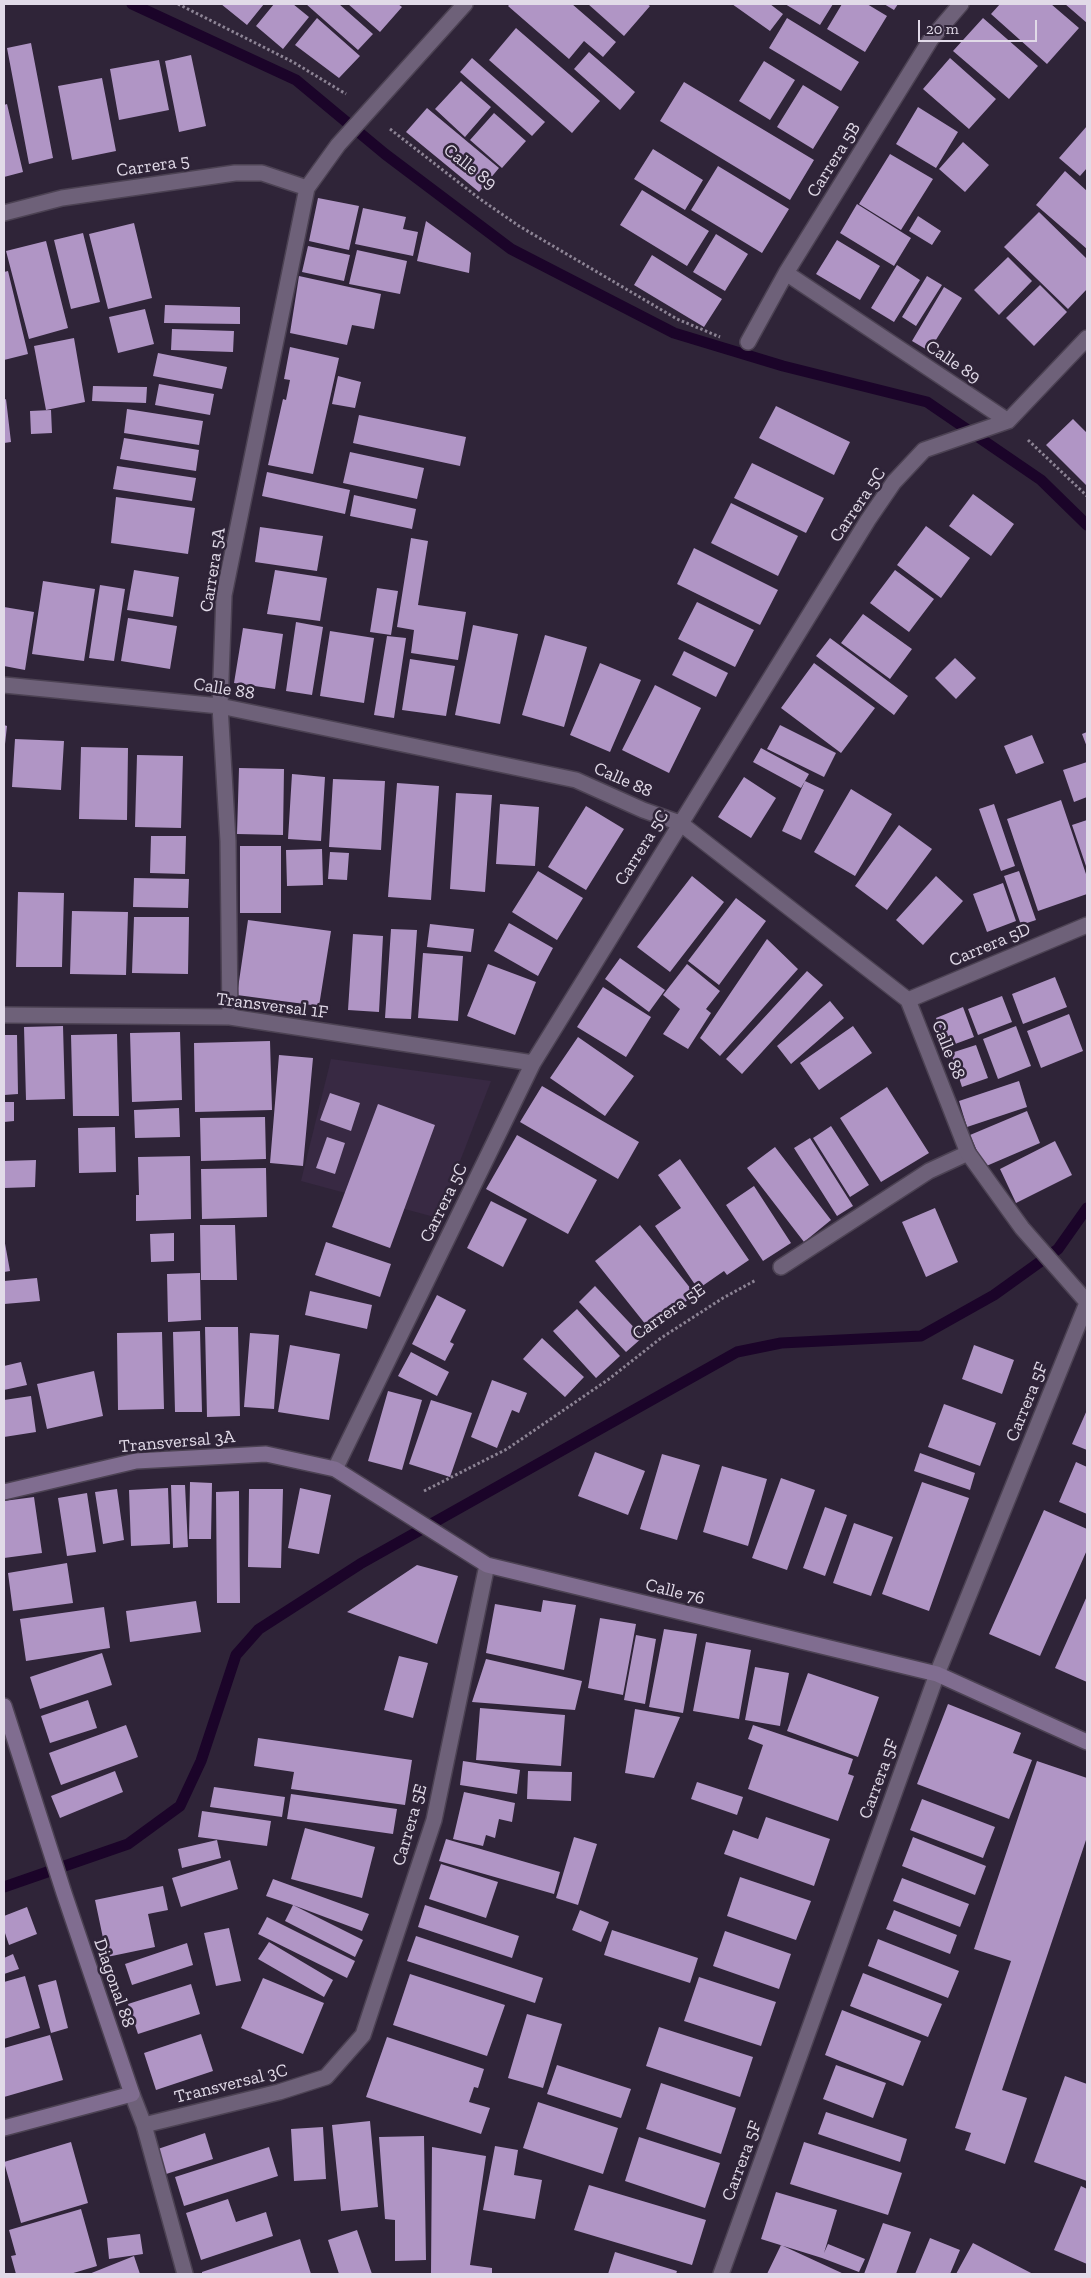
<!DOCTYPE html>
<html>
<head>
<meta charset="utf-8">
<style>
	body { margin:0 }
	#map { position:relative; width:1091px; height:2278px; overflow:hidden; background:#2f2438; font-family:"Zilla Slab",serif }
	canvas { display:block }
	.frame { position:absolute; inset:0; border:5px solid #e1dae8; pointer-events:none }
	.scale { position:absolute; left:918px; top:20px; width:119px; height:22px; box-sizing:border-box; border:2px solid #e1dae8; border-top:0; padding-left:6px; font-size:15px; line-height:18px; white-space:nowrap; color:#e1dae8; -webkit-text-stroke:4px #2f2438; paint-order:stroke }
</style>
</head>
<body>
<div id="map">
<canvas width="1091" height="2278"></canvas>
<div class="frame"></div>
<div class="scale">20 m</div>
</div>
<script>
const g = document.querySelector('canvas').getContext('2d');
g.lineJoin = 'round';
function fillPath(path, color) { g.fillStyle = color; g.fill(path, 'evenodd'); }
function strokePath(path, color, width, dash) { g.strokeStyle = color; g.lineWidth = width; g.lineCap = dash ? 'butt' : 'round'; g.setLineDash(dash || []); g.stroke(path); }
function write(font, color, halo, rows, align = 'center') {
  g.font = font + ' "Zilla Slab",serif'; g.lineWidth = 5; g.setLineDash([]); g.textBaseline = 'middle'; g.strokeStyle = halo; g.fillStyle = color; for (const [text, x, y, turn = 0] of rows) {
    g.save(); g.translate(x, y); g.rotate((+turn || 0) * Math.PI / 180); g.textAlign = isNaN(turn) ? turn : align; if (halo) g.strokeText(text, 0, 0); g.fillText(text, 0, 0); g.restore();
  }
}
const built = new Path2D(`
	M331,1059L491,1081L438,1218L301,1181Z`);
const stream = new Path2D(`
	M132,4L296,80L385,154L511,249L674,333L783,366L927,402L1041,480L1087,525
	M4,1887L128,1844L180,1806L201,1761L236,1655L259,1629L360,1564L737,1352L781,1343L921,1336L994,1295L1058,1249L1087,1208`);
const building = new Path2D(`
	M221,4H264L247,25Z
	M274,4H293L309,17L283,49L256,26Z
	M306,4H339L373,34L358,50Z
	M348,4H398L402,7L380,32Z
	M510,4H572L616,42L603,57L584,41L569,59L508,6Z
	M588,4H647L650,6L624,36Z
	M732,4H770L783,14L770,31Z
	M785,4H833L820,25Z
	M842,4H867L887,16L865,52L827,29Z
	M884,4H898L894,10Z
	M1000,4H1051L1079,28L1047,64L991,14Z
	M1065,4H1087V23Z
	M317,18L360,56L339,78L295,45Z
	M787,18L859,62L841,91L769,48Z
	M983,18L1038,66L1009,99L953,51Z
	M516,28L600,101L572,133L489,60Z
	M31,43L53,158L29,164L7,48Z
	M589,52L635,92L620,110L574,69Z
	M191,55L206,126L179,132L165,61Z
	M472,58L545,122L532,136L460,72Z
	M950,58L996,99L969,129L923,89Z
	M159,60L169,110L119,120L110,69Z
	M764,61L795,80L770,120L739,101Z
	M102,78L116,151L72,160L58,86Z
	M461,81L491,107L465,137L435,109Z
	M684,82L814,160L790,200L660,121Z
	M803,85L839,107L813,149L777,127Z
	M7,104L23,172L4,177V105Z
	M918,107L958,132L936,168L896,144Z
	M427,108L499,168L479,192L406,132Z
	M494,113L526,141L502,168L470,140Z
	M1087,126V168L1080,176L1059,158Z
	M963,142L989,165L965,192L939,169Z
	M653,149L703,180L685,210L634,179Z
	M890,154L933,179L901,230L859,204Z
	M718,166L789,209L762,253L691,210Z
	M1065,171L1087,191V249L1036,205Z
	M642,190L709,231L687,266L620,225Z
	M318,198L359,206L349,250L309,241Z
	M857,204L911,238L894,266L840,233Z
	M363,208L406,217L403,229L418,232L413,256L355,244Z
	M1039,212L1087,259V289L1068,309L1004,247Z
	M918,216L941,231L932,245L909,231Z
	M426,221L471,253L469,273L417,261Z
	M134,223L152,298L108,309L89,234Z
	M83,233L100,302L71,309L54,240Z
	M716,234L748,254L725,291L693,272Z
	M837,240L880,266L860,300L816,274Z
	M46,241L68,328L29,339L6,251Z
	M308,246L350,255L344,281L302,272Z
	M357,250L407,261L400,294L349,284Z
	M652,255L722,299L704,327L634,285Z
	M1008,257L1032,281L999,315L974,290Z
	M897,265L920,280L894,322L871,308Z
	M8,271L28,354L4,360V272Z
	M299,276L381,294L374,329L352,325L347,345L290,333Z
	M927,276L942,285L916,326L902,317Z
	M1040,285L1067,312L1034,346L1006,318Z
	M944,287L962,298L929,351L912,341Z
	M165,305L240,307V324L164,323Z
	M145,309L154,344L118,353L109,317Z
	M172,329L234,331L233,352L171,350Z
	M74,338L85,402L46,410L34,346Z
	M290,347L339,358L313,474L268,465L283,399L286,400L290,380L284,379Z
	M158,353L227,367L222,389L153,376Z
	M338,376L361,382L355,408L332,404Z
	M159,384L214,394L210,415L155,405Z
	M93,386L147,387L146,403L92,401Z
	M6,399L11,442L4,443V400Z
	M776,406L850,442L834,475L759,438Z
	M127,409L203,421L199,445L124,433Z
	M51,410L52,433L31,434L30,411Z
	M359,415L466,437L460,466L353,443Z
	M1073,419L1087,433V486L1046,445Z
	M124,438L199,450L196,471L120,459Z
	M350,452L424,468L417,499L343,483Z
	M752,463L824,498L806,533L734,498Z
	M117,466L196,478L192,501L113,489Z
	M267,472L350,490L345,514L262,496Z
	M973,494L1014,524L991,556L949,526Z
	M354,495L416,509L412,529L350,516Z
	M116,497L195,508L188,554L111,543Z
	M731,503L798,536L778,576L711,543Z
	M926,526L970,558L941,598L897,565Z
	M260,527L323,536L317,571L255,562Z
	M411,538L428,541L418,605L466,612L458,660L411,653L414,630L397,627Z
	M694,548L778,590L760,625L677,584Z
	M134,570L179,577L173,617L127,610Z
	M275,570L327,578L320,621L267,614Z
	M895,570L934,599L909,632L870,603Z
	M43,581L95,589L84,661L32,654Z
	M100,585L125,589L114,661L89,658Z
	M377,588L398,591L391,635L370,632Z
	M697,602L754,630L735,667L678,639Z
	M4,607L34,612L25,670L4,666Z
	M863,614L912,649L890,679L841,643Z
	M128,618L177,626L170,669L121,661Z
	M296,622L323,627L312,695L286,691Z
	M473,625L518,634L500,724L455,715Z
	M243,628L283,634L275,689L234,683Z
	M330,631L374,638L364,703L320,696Z
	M545,635L587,647L564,727L522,715Z
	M387,636L406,638L394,718L374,715Z
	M830,638L908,696L894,715L816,656Z
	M684,651L728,673L716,697L672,675Z
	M955,658L976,678L956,699L935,678Z
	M410,659L455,666L446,716L402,710Z
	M600,663L641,680L610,752L570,735Z
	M814,663L875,708L841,753L781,708Z
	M655,685L701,708L669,773L622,750Z
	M4,725L7,726L5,744H4Z
	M780,725L836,753L824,777L767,749Z
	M1087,732V747L1082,734Z
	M1032,735L1044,763L1016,774L1004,746Z
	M15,739L64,741L61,790L12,787Z
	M81,747L128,748L127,820L79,819Z
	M761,748L809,774L801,788L753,762Z
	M137,755L183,756L181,828L135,827Z
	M1087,762V797L1074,802L1063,770Z
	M239,768L284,769L283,835L237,834Z
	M292,774L325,777L321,841L288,839Z
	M744,777L776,798L751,838L718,817Z
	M333,779L385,781L381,850L329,847Z
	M805,781L824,790L801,840L782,831Z
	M397,783L439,786L431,900L388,897Z
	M851,789L892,814L855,876L814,852Z
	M456,793L492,795L485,892L450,889Z
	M1061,800L1087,877V894L1038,911L1007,819Z
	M500,804L539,807L535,866L496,864Z
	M994,804L1015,866L1001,871L979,809Z
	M586,806L624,829L586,890L548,867Z
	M1087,820V869L1072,825Z
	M899,825L932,849L887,910L855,886Z
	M151,836H186L185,874L150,873Z
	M240,846H281V913H240Z
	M322,849L323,885L287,886L286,850Z
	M330,852L349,853L347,880L328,879Z
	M538,871L583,898L557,940L512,912Z
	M1019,871L1036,920L1021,925L1004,876Z
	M692,876L724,902L670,972L637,947Z
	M936,876L963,901L923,945L896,920Z
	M134,878L189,879L188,908L133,907Z
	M1003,883L1016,921L987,932L973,894Z
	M18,892L64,893L62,967H16Z
	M736,898L766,921L719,985L688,961Z
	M72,911L128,912L126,975L70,974Z
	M134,917H189L188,974L132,973Z
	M248,920L331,931L319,1006L237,995Z
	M509,923L553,948L538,976L494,951Z
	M430,924L474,929L471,952L427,947Z
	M391,929L417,930L411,1019L385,1018Z
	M353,934L383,936L379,1012L348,1010Z
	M767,939L798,969L720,1056L700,1038Z
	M423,953L463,956L458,1021L418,1018Z
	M620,958L665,990L649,1012L605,979Z
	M488,964L536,982L515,1035L467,1016Z
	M687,964L720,991L706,1009L711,1013L688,1049L663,1034L680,1009L663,995Z
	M807,971L823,985L742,1074L726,1059Z
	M1055,977L1067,1007L1023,1024L1012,994Z
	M603,987L651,1017L626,1057L577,1027Z
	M1002,996L1012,1022L978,1035L968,1009Z
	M830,1001L844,1018L791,1064L777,1046Z
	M963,1007L974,1037L947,1047L936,1018Z
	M1069,1014L1083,1051L1041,1068L1027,1031Z
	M63,1026L65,1099L26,1100L24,1027Z
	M853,1026L872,1053L819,1090L800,1063Z
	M1016,1026L1031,1066L998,1079L983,1039Z
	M180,1032L182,1100L132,1102L130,1033Z
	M117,1034L119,1116H73L71,1035Z
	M4,1035H17L18,1094L4,1095Z
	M578,1037L634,1076L605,1116L550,1078Z
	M270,1041L272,1110L195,1112L194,1043Z
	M976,1045L988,1078L962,1087L951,1053Z
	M279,1055L313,1058L303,1166L270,1163Z
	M1019,1081L1027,1107L967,1127L959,1101Z
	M542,1086L639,1142L618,1179L520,1122Z
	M887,1087L929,1153L881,1182L840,1118Z
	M330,1093L360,1103L351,1131L320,1120Z
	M4,1102H14V1121L4,1122Z
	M378,1104L435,1125L390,1248L332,1227Z
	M179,1108L180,1137L135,1138L134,1110Z
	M1027,1111L1040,1143L984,1167L970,1135Z
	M265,1117L266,1159L201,1161L200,1118Z
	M831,1126L869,1185L850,1197L813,1138Z
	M115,1127L116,1172L79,1173L78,1128Z
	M517,1135L597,1180L568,1234L486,1189Z
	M327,1137L345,1143L335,1174L316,1168Z
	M810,1138L853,1206L837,1216L794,1148Z
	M1055,1141L1072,1175L1016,1203L1000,1169Z
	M775,1147L831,1220L804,1242L747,1168Z
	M190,1156L191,1219L136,1221V1195H139L138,1157Z
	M680,1159L749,1260L727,1275L724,1271L698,1289L655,1226L681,1208L658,1175Z
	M36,1160L35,1187L4,1188V1161Z
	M266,1168L267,1217L202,1219L201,1169Z
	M754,1186L791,1243L763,1261L726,1205Z
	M491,1201L527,1219L503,1267L467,1248Z
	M935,1208L958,1262L926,1277L902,1222Z
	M200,1225H235L237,1280H201Z
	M640,1225L695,1294L650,1330L595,1261Z
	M174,1233V1261L151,1262L150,1234Z
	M4,1238L10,1271L4,1272Z
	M326,1242L391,1264L380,1297L315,1275Z
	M200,1273L201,1320L168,1322L167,1274Z
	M37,1278L40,1301L4,1304V1281Z
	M595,1286L643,1337L626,1352L579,1302Z
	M310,1291L372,1305L367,1329L305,1315Z
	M437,1295L466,1310L450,1342L454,1344L445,1361L412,1344Z
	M577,1309L620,1356L596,1378L553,1331Z
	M205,1327H238L240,1416L207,1417Z
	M200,1331L202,1412H175L173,1332Z
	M162,1332L164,1409L118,1410L117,1333Z
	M250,1333L279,1335L274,1409L244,1407Z
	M542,1338L584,1377L565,1397L523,1359Z
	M290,1345L340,1354L329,1420L278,1412Z
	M974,1345L1014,1360L1002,1394L962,1379Z
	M411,1352L449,1372L437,1396L398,1376Z
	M21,1362L27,1385L4,1390V1366Z
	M94,1371L103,1416L47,1429L37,1384Z
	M492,1380L527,1393L519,1413L512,1410L497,1448L471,1437Z
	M388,1391L422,1400L402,1470L368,1461Z
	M31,1396L36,1432L4,1437V1400Z
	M431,1400L472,1413L450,1477L409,1464Z
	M944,1404L996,1423L980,1466L928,1447Z
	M1087,1410V1450L1072,1444Z
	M595,1452L645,1471L628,1515L578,1496Z
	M920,1453L975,1473L970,1490L914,1471Z
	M662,1454L700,1465L677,1540L640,1529Z
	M1076,1462L1087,1467V1514L1059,1502Z
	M722,1466L767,1479L748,1546L703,1532Z
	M781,1478L815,1490L787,1570L752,1558Z
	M190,1482L212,1483L211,1539H189Z
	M922,1482L969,1498L929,1611L882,1594Z
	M171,1485H185L188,1547L173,1548Z
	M168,1488L170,1544L131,1546L129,1490Z
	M300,1488L331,1495L319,1554L288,1548Z
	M117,1489L124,1540L103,1544L95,1492Z
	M249,1489H283L281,1568L248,1567Z
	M239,1491L240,1603H217L216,1492Z
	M87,1493L96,1552L67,1556L58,1498Z
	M34,1497L42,1553L4,1558V1501Z
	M825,1507L847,1515L825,1576L803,1568Z
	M1044,1510L1087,1529V1550L1040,1656L989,1634Z
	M854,1523L893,1537L871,1596L833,1583Z
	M67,1563L73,1603L13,1611L8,1573Z
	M417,1565L458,1576L437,1644L347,1612Z
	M1087,1596V1682L1055,1668Z
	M543,1600L576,1605L564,1670L486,1653L495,1604L541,1612Z
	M196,1601L201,1632L130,1642L126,1611Z
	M104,1607L110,1648L26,1661L20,1619Z
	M600,1618L636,1624L623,1695L588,1688Z
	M664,1629L697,1634L683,1713L649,1707Z
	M636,1635L656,1639L645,1704L624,1700Z
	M706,1642L751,1650L739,1719L693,1711Z
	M102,1653L112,1685L40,1709L30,1677Z
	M399,1656L428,1663L413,1718L384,1710Z
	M486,1659L582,1681L575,1710L472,1702Z
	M755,1667L789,1673L780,1726L745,1720Z
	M808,1673L879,1697L858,1757L787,1731Z
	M88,1700L97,1728L50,1743L41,1716Z
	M948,1704L1021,1733L1013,1753L1032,1760L1009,1819L917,1784Z
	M480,1708L565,1715L561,1766L476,1760Z
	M635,1709L680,1717L654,1778L625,1773Z
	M126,1725L138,1757L61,1785L49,1753Z
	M753,1725L853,1759L848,1774L854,1776L838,1821L748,1789L763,1745L748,1739Z
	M258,1738L412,1760L405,1805L291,1789L294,1772L254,1766Z
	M463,1761L520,1770L517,1794L460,1785Z
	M1037,1761L1087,1778V1837L1002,2090L1027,2098L1005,2164L965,2150L971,2133L955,2128L1011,1961L974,1949Z
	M115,1771L123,1792L60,1818L51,1796Z
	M528,1771L572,1772L571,1801L527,1799Z
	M697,1782L743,1797L737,1815L691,1799Z
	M214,1787L285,1797L282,1817L210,1807Z
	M464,1792L515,1803L512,1822L499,1819L495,1838L486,1835L483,1846L453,1839Z
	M291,1794L397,1809L393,1834L287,1819Z
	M922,1799L995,1827L983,1858L910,1830Z
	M202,1811L271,1821L267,1846L198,1837Z
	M766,1817L830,1839L814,1886L724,1854L733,1830L758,1839Z
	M305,1828L375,1847L362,1898L291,1879Z
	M574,1837L597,1844L578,1905L556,1898Z
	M913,1837L986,1866L975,1895L902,1866Z
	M446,1839L560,1872L554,1894L439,1861Z
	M217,1840L221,1858L182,1868L178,1849Z
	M230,1860L238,1889L181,1907L172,1878Z
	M441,1864L498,1882L486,1918L429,1899Z
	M740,1877L811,1901L796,1940L727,1916Z
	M902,1878L969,1904L960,1927L893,1901Z
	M273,1879L369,1914L362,1931L293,1905L363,1940L355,1957L285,1921L293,1905L266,1896Z
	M163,1886L168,1910L148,1914L155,1947L107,1957L95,1900Z
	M425,1905L519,1936L512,1958L418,1927Z
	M27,1907L37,1934L9,1945L4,1930V1916Z
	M580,1910L609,1922L601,1942L572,1930Z
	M894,1910L957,1935L950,1954L886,1929Z
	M267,1917L355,1961L347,1978L258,1934Z
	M229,1928L241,1981L216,1986L204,1933Z
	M612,1930L698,1958L690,1983L604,1955Z
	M725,1931L791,1954L779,1989L713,1966Z
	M416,1936L543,1978L535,2003L407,1961Z
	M878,1939L959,1971L948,1998L868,1966Z
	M269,1942L333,1980L324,1997L258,1959Z
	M187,1943L193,1965L132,1985L125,1964Z
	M13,1954L19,1969L4,1974V1958Z
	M863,1973L942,2004L928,2037L850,2006Z
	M410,1974L505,2005L487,2056L393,2025Z
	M25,1976L40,2028L4,2039V1982Z
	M699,1977L776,2002L761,2046L684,2021Z
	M263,1978L324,2003L303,2054L241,2028Z
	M56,1980L68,2028L51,2033L38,1985Z
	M191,1984L200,2014L138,2034L128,2004Z
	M842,2010L921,2041L903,2086L825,2055Z
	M527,2014L562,2024L543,2088L508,2078Z
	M659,2027L753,2057L740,2097L646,2066Z
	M201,2034L213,2071L156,2090L144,2053Z
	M50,2035L63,2080L4,2097V2048Z
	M387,2037L484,2069L478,2088L474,2087L469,2102L490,2108L481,2134L366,2097Z
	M557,2065L631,2089L621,2118L547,2094Z
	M836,2065L886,2083L873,2118L823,2099Z
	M1065,2076L1087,2084V2181L1034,2162Z
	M661,2083L736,2108L721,2154L646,2129Z
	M538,2102L618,2128L603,2174L523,2148Z
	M826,2112L907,2139L900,2162L818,2134Z
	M370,2121L378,2207L341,2211L332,2125Z
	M323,2127L326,2179L294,2181L291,2129Z
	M205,2133L213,2159L163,2175L155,2150Z
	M424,2136L426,2260L395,2261V2220L385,2219L379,2137Z
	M639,2137L720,2163L705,2208L625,2181Z
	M71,2142L88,2203L21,2223L4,2162Z
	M804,2142L902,2173L888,2215L790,2184Z
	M495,2146L518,2150L514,2175L542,2180L535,2219L483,2210Z
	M269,2147L278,2176L184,2206L175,2177Z
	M432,2147L486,2156L470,2265L492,2268V2274H431Z
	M589,2185L706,2220L692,2265L574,2230Z
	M1081,2186L1087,2189V2264L1054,2250Z
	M776,2192L837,2210L824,2253L828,2244L865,2259L859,2272L822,2258L761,2239Z
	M228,2199L236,2222L266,2212L273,2236L201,2260L186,2213Z
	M81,2209L97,2266L70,2274H16L11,2256L16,2255L9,2230Z
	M883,2223L911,2232L896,2274H864Z
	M357,2230L372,2274H339L328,2240Z
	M140,2234L143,2254L109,2259L107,2238Z
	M930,2238L960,2250L950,2274H915Z
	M300,2239L311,2274H202V2272Z
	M973,2243L1033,2274H956Z
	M781,2245L844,2274H767Z
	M615,2252L677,2271L676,2274H608Z
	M134,2256L140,2274H89Z`);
const path = new Path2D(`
	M178,4L293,62L346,94
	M390,129L480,199L519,226L677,319L720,337
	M1028,440L1087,496
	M424,1491L507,1449L609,1379L661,1338L723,1298L756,1280`);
const lane = new Path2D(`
	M781,1267L929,1171L968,1153`);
const street = new Path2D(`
	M4,213L62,198L235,173H262L307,188
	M786,273L1008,421
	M748,342L786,273L931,39L961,4
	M4,685L220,706L576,780L643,810L680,823L908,1000L968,1153L1022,1228L1087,1302
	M908,1000L1087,925
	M4,1015L230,1017L533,1063
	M230,1017L228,841L220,706L224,595L307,188L338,145L465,4
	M335,1469L533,1063L868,520L894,482L924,450L1008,421L1087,338
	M132,2094L144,2125L185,2274
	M144,2125L279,2092L326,2077L363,2035L434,1820L487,1565
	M721,2274L937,1674L1087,1303`);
const secondary = new Path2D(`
	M4,1492L136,1461L266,1454L335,1469L487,1565L937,1674L1087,1742
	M4,1706L64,1893L132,2094L4,2128`);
const streetNames = [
	["Carrera 5B",834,160,-58],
	["Carrera 5",153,166,-8],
	["Calle 89",470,167,38],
	["Calle 89",953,362,34],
	["Carrera 5C",858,505,-56],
	["Carrera 5A",213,570,-81],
	["Calle 88",224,689,9],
	["Calle 88",623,780,24],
	["Carrera 5C",642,848,-58],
	["Carrera 5D",990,945,-23],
	["Transversal 1F",272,1006,7],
	["Calle 88",948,1050,68],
	["Carrera 5C",444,1203,-64],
	["Carrera 5E",669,1312,-35],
	["Carrera 5F",1027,1402,-68],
	["Transversal 3A",177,1442,-5],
	["Calle 76",675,1592,14],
	["Carrera 5F",879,1779,-70],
	["Carrera 5E",410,1825,-74],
	["Diagonal 88",114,1983,71],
	["Transversal 3C",231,2084,-14],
	["Carrera 5F",742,2161,-70]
];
fillPath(built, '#382943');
strokePath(stream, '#1b0429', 11);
fillPath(building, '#b095c5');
strokePath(lane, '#4c4253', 18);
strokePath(street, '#4c4253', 18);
strokePath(secondary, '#4c4253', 18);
strokePath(path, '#8d8495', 3, [2.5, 2.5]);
strokePath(lane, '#6e6179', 15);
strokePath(street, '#6e6179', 15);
strokePath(secondary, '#806d90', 15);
write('18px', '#e1dae8', '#2f2438', streetNames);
</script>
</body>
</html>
